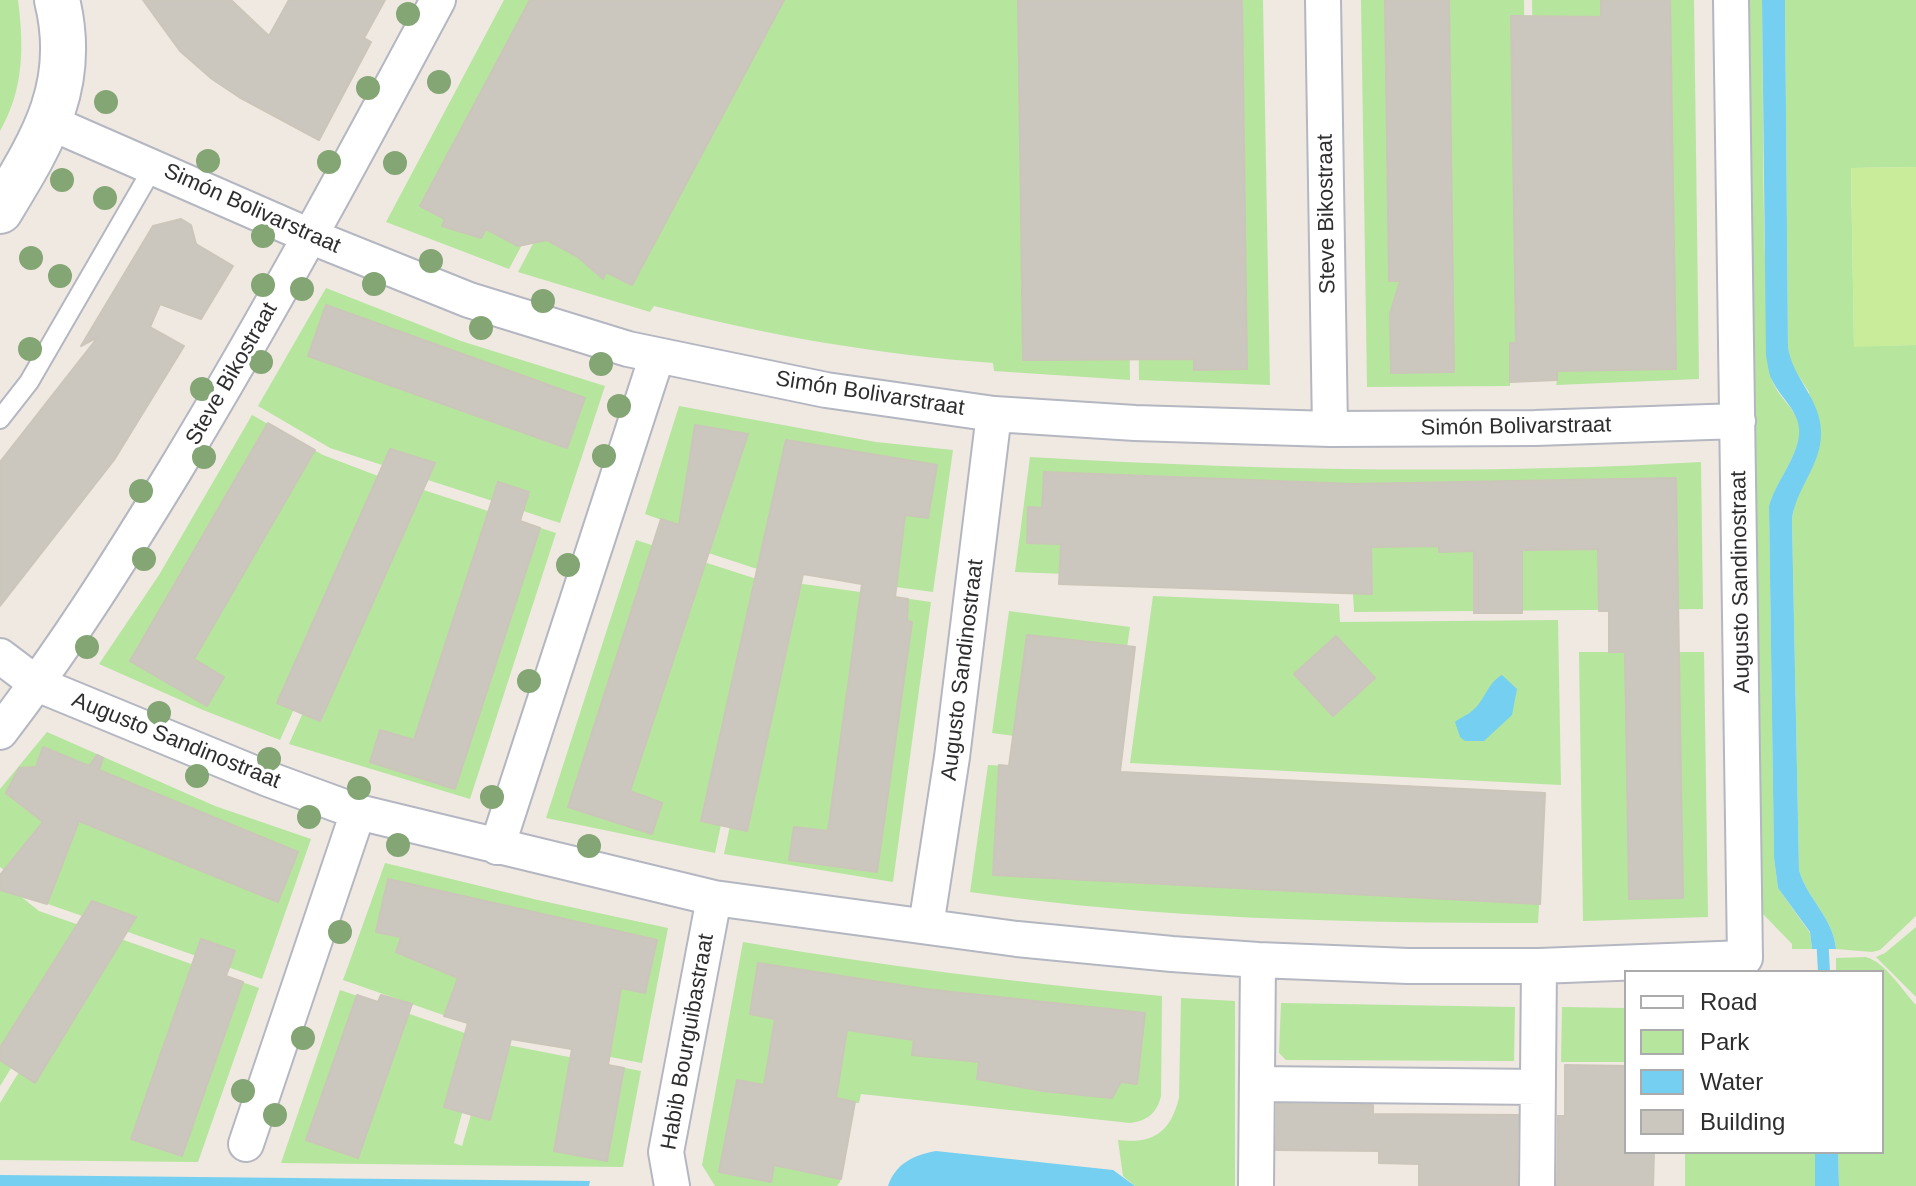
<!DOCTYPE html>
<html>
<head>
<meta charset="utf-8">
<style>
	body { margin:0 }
	#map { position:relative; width:1916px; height:1186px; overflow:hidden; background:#efe9e1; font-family:Helvetica,sans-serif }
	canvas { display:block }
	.legend { position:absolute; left:1624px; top:970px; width:260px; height:184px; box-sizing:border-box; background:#fff; border:2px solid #ababab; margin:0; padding:10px 14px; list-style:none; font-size:24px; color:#2e2e2e }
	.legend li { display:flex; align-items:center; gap:16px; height:40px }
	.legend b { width:40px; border:2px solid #ababab }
</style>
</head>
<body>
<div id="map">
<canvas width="1916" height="1186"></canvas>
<ul class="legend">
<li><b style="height:10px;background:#fff"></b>Road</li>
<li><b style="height:22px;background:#b6e59e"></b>Park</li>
<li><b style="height:22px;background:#75cff0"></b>Water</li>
<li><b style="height:22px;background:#cbc7bf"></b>Building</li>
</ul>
</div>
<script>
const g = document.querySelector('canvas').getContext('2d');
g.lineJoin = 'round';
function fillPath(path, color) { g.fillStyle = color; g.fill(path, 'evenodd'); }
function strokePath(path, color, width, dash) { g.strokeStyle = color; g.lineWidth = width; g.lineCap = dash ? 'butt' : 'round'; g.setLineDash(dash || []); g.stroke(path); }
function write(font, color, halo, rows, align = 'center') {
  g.font = font + ' Helvetica,sans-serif'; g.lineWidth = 7; g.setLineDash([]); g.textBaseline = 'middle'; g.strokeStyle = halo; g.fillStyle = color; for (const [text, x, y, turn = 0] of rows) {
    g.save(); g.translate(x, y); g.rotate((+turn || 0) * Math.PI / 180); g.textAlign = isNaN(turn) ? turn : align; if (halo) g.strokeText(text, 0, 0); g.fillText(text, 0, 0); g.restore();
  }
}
const green = new Path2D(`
	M0,0H18C24,47 24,89 0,131Z
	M504,0H653L509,269L386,222Z
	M662,0H1124L1130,380L994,371L993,363C879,355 765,335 654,306L650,312L518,272Z
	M1134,0H1263L1270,385L1139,380Z
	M1361,0H1524L1528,343L1510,344V386L1367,387Z
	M1532,0H1694L1699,379L1556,385L1557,380L1537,343Z
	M1743,0H1762C1764,124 1761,250 1771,374C1772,395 1801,409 1800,433C1799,453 1776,483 1769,506L1774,858L1778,888L1810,933L1812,949H1792V944L1762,913L1756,912Z
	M1785,0H1916V167L1851,168L1854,346L1916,345V916L1880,950L1872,952L1836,949C1833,917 1807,899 1799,870L1792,520L1796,496L1813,465L1809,392L1790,363L1788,347Z
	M326,288L461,341L605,386L560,523L330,448L258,406Z
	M679,406L876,442L953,450L933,592L754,568L675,542L679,526L645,514Z
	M252,415L323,455L378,476L304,687L280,740L203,710L99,664L159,575Z
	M1030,457C1254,470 1477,475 1701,462L1703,609L1354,612L1353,594L1344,585L1015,572Z
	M405,484L556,533L470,799L289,744Z
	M636,540L772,584L715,853L546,818Z
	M782,581L931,602L893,882L724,854Z
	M1153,596L1339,604L1340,622L1558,620L1561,785L1130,763Z
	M1009,611L1130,627L1112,749L992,733Z
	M1579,652H1704L1708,917L1583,921Z
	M47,732L215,806L311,839L262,979L48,904L0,867V789Z
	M988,765L1364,784L1365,793L1545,802L1538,923C1348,923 1158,919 970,892Z
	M385,863L538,900L668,928L642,1063L509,1038L343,980Z
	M0,880L39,911L96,931L0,1086Z
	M1916,927V997L1876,957L1885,953Z
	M104,933L259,988L198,1162L0,1160V1103Z
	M743,942C882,966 1021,983 1162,996L1161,1096C1157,1113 1147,1121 1130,1123L861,1094L859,1103H855L840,1182L837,1186H715L702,1165Z
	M1866,957C1886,963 1902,990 1916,1005V1186H1839L1838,1152H1882V972H1836V958Z
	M340,990L482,1039L454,1143L462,1146L492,1042L641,1071L623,1167L281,1163Z
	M1181,998L1235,1001V1186H1135L1123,1176L1118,1140C1153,1144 1170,1133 1179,1098Z
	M1281,1003L1515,1007L1514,1061L1286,1060L1279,1053Z
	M1562,1007L1626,1008V1062H1561Z
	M1685,1152H1815V1186H1685Z`);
const pitch = new Path2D(`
	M1916,167V345L1854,347L1851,168Z`);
const water = new Path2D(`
	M1762,0H1785L1788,347C1792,378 1821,399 1821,432C1822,465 1795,489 1792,520L1799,870C1807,899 1833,917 1836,949H1812L1810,932L1778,888L1774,858L1769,506C1776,482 1796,459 1799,436C1802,413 1781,399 1772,380C1768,373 1768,363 1766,356Z
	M1502,675L1517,689L1512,715L1484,741H1465L1460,737L1455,722C1461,717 1466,716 1472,711C1485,701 1487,683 1502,675Z
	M936,1151L1113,1170L1135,1186H888C896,1163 914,1155 936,1151Z
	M1815,1152H1838L1839,1186H1815Z
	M0,1175L590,1181L589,1186H0Z`);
const stream = new Path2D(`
	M1822,936L1824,972`);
const building = new Path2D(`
	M143,0H231L269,36L289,0H385L364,38L371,42L319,140L239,97L212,79L180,51Z
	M530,0H784L632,285L606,272L603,279L578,257L547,240L518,246L486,229L481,238L442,226L445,219L420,206Z
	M1018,0H1242L1247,369L1194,370V359L1023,360Z
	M1385,0H1449L1454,372L1391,373L1390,314L1400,281H1389Z
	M1601,0H1670L1676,369L1557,371V380L1510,382V343H1516L1511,16L1601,17Z
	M181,219L191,225L196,244L233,266L201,319L160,304L150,327L184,346L114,460L0,606V462L98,337L81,346L153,226Z
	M326,305L585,398L567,448L308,356Z
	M268,423L315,450L194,659L224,677L207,706L130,661Z
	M695,425L748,434L630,791L662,803L652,834L568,807L661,519L679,525Z
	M786,440L937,465L928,518L905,515L895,597L908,599L907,621L912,622L877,872L789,860L794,827L828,831L862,584L803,574L747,831L701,821Z
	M390,449L435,463L320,721L277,703Z
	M1044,472L1353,484L1676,478L1683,898L1629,899L1625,652H1609V611H1599L1598,549L1522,550V613H1474V551L1439,552V546L1371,547L1372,594L1059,584L1061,544L1027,543L1028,507L1042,508Z
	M498,482L529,492L520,521L540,528L455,789L370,762L380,730L414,740Z
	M1027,635L1135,647L1120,772L1545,793L1540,904L993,875L999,765L1009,766Z
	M1336,636L1375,678L1333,716L1294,674Z
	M43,747L89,766L97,755L103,758L99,770L298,852L278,902L79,821L47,904L0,890V875L43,822L6,793L19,768L36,767Z
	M388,879L657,940L645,993L621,988L608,1065L624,1068L607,1161L554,1151L572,1049L511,1039L490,1120L444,1107L468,1023L444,1016L458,978L396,952L401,937L376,932Z
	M92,901L136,917L35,1083L0,1060V1048Z
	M201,939L235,951L226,976L243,982L182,1156L131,1139Z
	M758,963L925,989L1145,1013L1137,1084L1121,1082L1112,1098L1043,1091L977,1079L979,1062L912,1055L914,1040L847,1030L836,1098L855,1102L841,1179L774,1165L771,1182L719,1172L737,1080L764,1085L775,1019L750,1014Z
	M357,995L378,1002L381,995L412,1004L358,1158L306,1140Z
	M1565,1065L1626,1066V1152H1654L1653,1186H1557L1558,1116H1565Z
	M1277,1104L1373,1105V1114L1518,1115L1517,1186H1419V1164L1379,1163V1151L1276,1150Z`);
const lane = new Path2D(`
	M0,419L29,382L154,166`);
const street = new Path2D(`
	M1323,0L1330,429
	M49,122L312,237L469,300L628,349L826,390L994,414L1135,423L1330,429L1535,428L1738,421
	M0,656L37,684L268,779L358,812L714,898L1017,939L1172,954L1258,960L1408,966H1539L1745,958L1731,0
	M0,732C65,648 120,560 175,470C268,316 353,159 438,0
	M497,847L657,356
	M926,926L952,757L994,414
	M1257,1084L1538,1087
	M246,1144L358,812
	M672,1186L666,1152L714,898
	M1256,1186L1258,960
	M1537,1186L1539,966`);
const secondary = new Path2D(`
	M0,211C43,140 78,85 57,0`);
const trees = [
	[408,14],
	[439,82],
	[368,88],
	[106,102],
	[208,161],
	[329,162],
	[395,163],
	[62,180],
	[105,198],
	[263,236],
	[31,258],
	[431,261],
	[60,276],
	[374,284],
	[263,285],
	[302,289],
	[543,301],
	[481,328],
	[30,349],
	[261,362],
	[601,364],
	[202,389],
	[619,406],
	[604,456],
	[204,457],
	[141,491],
	[144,559],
	[568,565],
	[87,647],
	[529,681],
	[159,713],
	[269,759],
	[197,776],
	[359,788],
	[492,797],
	[309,817],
	[398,845],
	[589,846],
	[340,932],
	[303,1038],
	[243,1091],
	[275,1115]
];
const streetNames = [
	["Simón Bolivarstraat",252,209,24],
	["Steve Bikostraat",1327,214,-91],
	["Steve Bikostraat",232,374,-60],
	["Simón Bolivarstraat",870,394,9],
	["Simón Bolivarstraat",1516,427,-1],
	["Augusto Sandinostraat",1741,582,-91],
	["Augusto Sandinostraat",963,670,-83],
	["Augusto Sandinostraat",176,741,22],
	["Habib Bourguibastraat",688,1042,-80]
];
fillPath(green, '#b6e59e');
fillPath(pitch, '#c9ec9a');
fillPath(water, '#75cff0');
strokePath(stream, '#75cff0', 12);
fillPath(building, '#cbc7bf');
strokePath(building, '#cbc5ba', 2);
strokePath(lane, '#b4b7c1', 22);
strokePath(street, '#b4b7c1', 38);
strokePath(secondary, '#b4b7c1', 48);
strokePath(lane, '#fff', 18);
strokePath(street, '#fff', 34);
strokePath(secondary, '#fff', 44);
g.fillStyle = '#84a574';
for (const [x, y] of trees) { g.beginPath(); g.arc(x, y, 12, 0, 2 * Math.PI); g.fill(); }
write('22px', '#2e2e2e', '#fff', streetNames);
</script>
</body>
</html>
